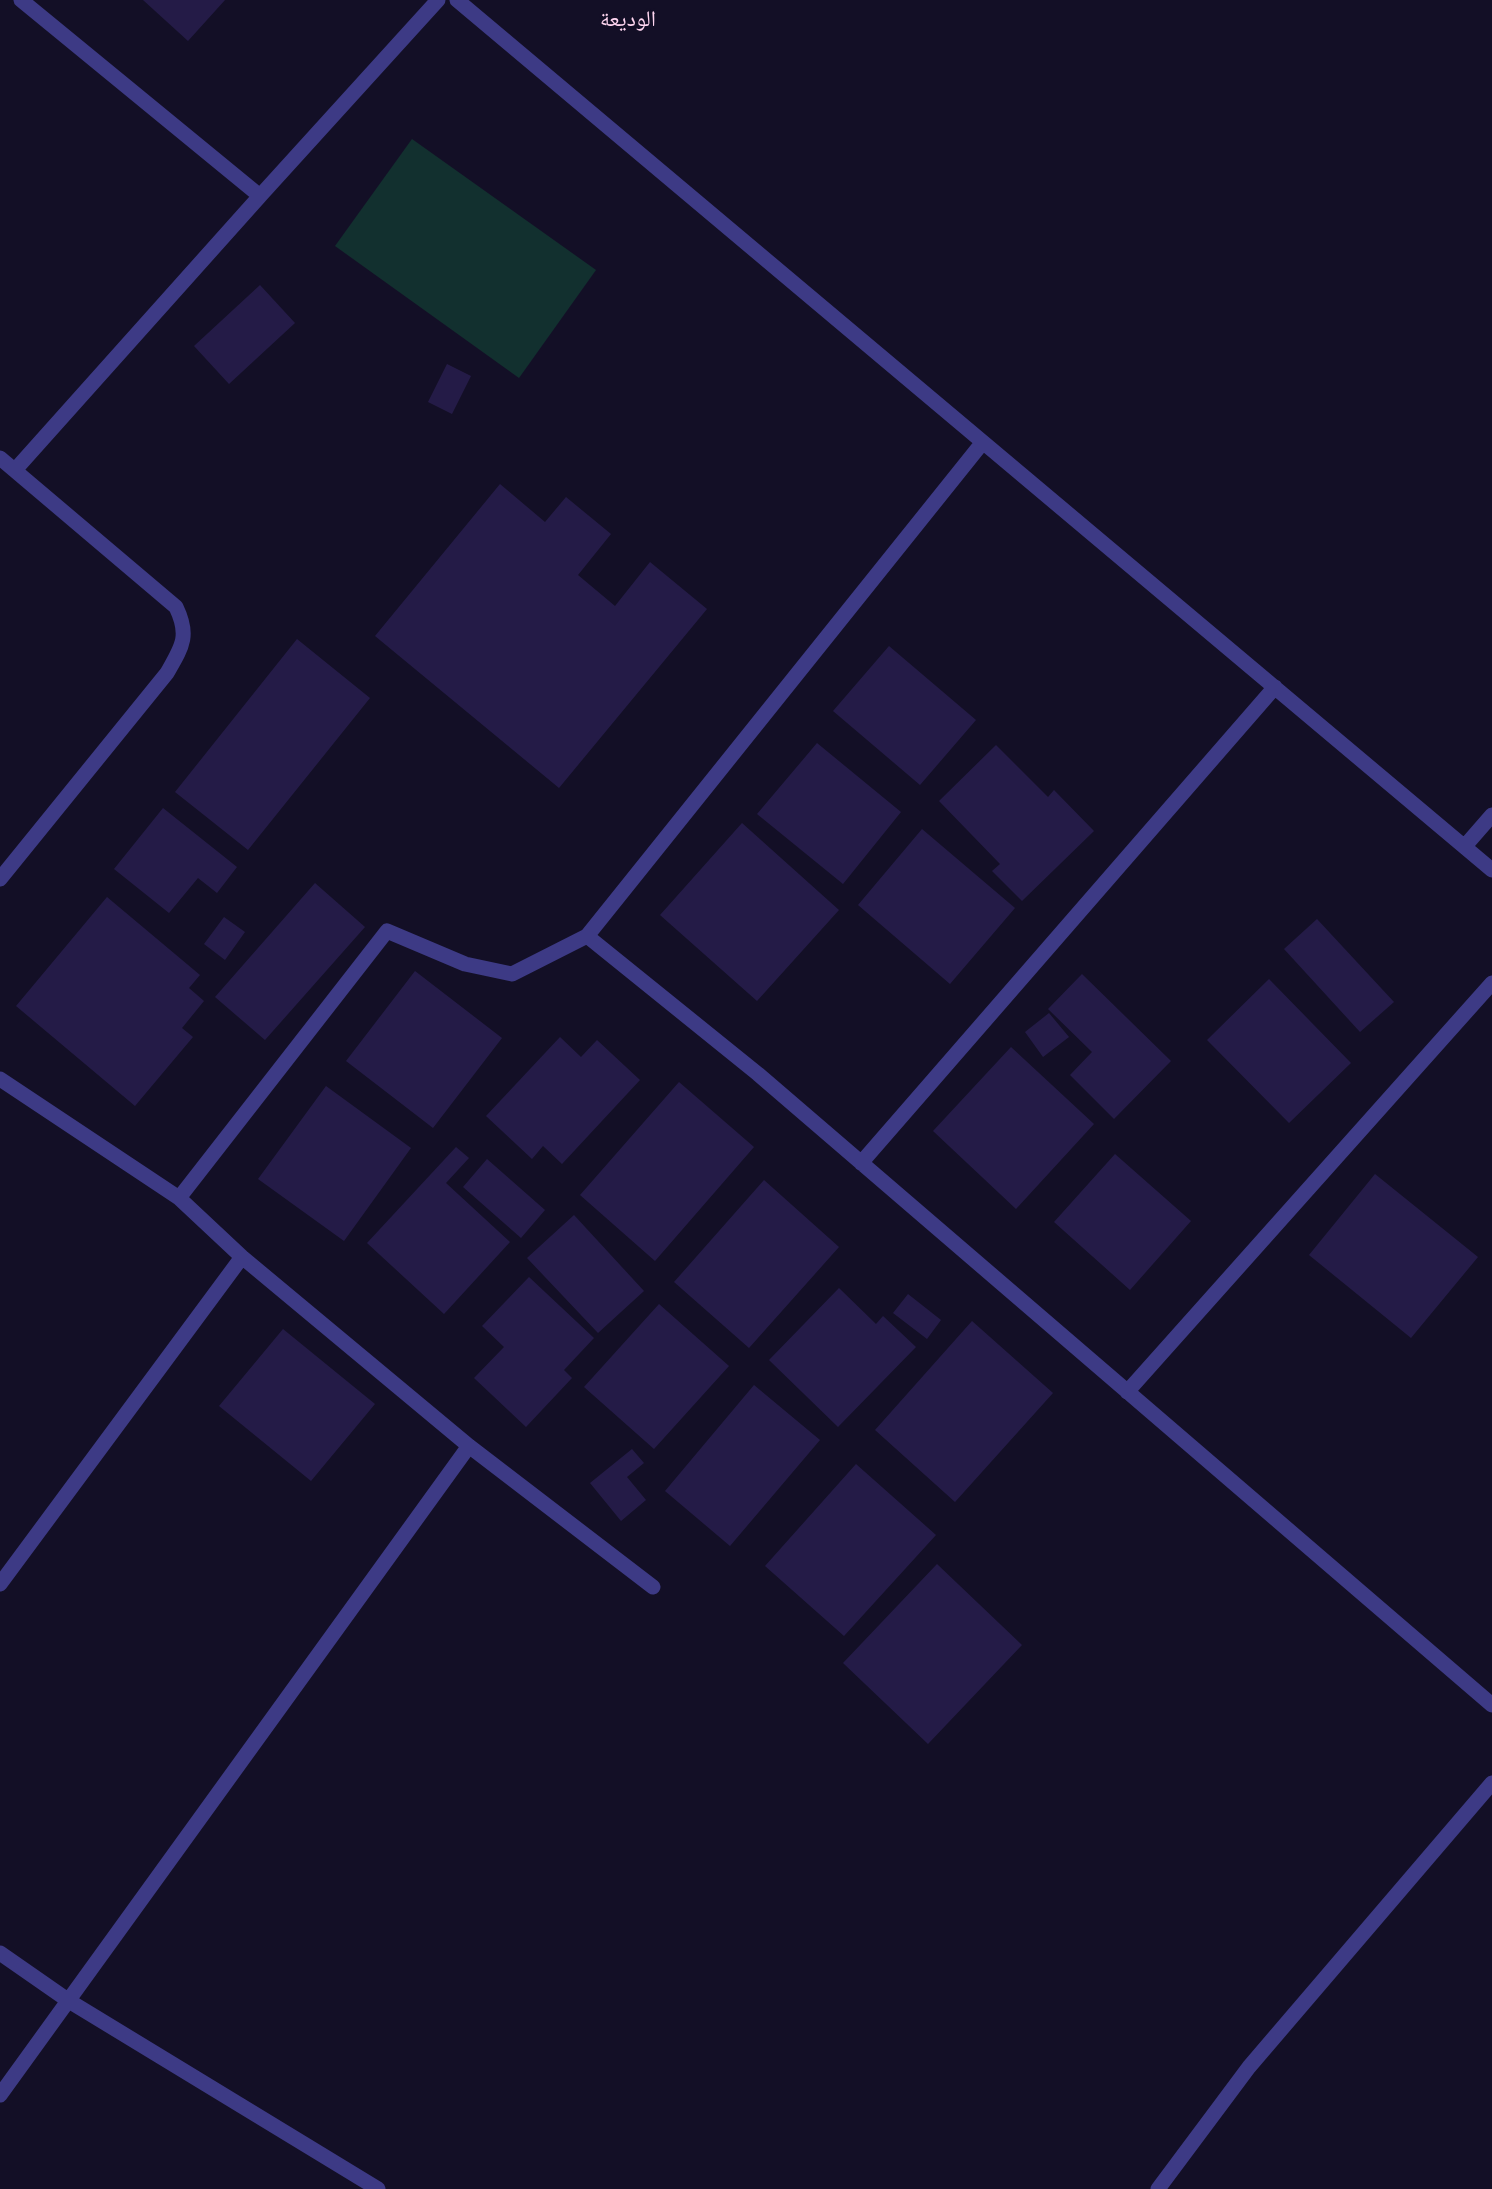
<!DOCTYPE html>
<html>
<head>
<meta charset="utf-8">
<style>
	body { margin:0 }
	canvas { display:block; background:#130f26 }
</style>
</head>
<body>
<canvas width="1492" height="2189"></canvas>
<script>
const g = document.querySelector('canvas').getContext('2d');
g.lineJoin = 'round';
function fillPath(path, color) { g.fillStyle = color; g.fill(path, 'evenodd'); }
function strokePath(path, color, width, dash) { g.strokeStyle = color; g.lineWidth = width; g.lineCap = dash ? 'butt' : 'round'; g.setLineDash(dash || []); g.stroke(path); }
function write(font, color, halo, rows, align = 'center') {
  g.font = font + ' "PT Sans Narrow","Noto Naskh Arabic",sans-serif'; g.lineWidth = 6; g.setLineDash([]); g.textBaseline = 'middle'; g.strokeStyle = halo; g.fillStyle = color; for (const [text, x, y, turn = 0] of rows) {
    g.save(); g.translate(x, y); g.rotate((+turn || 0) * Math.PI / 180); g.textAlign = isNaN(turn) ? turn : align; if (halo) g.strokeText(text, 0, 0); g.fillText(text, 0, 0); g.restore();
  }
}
const green = new Path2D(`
	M412,139L596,270L519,378L335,246Z`);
const building = new Path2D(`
	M143,0H225L188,41Z
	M260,285L295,323L229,384L194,346Z
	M447,364L471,376L452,414L428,402Z
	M500,484L545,522L566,497L611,534L578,575L615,606L650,562L707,609L559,788L375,636Z
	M297,639L370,698L248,850L175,792Z
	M889,646L976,720L920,785L833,711Z
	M817,743L901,812L843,884L757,814Z
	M996,745L1048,797L1054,790L1094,831L1022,901L992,871L1000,864L939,801Z
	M163,808L237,867L217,893L198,878L169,913L114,869Z
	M742,823L839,910L757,1001L660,915Z
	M922,829L1015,908L950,984L858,905Z
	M315,883L365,927L265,1040L215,997Z
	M107,897L200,975L189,988L204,1001L182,1028L193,1037L135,1106L16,1006Z
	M224,917L245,932L225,960L204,944Z
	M1317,919L1394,1002L1360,1032L1284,949Z
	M415,971L502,1038L433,1128L346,1061Z
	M1082,974L1171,1061L1114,1119L1070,1075L1092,1052L1048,1009Z
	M1269,979L1351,1063L1289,1123L1207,1040Z
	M1049,1013L1069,1037L1043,1057L1025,1032Z
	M560,1037L581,1057L597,1040L640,1080L562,1164L543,1146L532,1159L486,1116Z
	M1011,1047L1094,1124L1016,1209L933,1131Z
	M679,1082L754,1147L655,1261L580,1195Z
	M326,1086L411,1148L344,1241L258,1179Z
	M456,1147L469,1158L446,1183L510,1242L444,1314L367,1243Z
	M1115,1154L1191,1221L1130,1290L1054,1222Z
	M487,1159L545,1210L521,1238L463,1187Z
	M1375,1174L1478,1257L1411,1338L1309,1255Z
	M764,1180L839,1247L749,1348L674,1282Z
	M574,1215L644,1291L598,1333L527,1258Z
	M529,1277L594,1338L564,1370L572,1378L526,1427L474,1378L504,1347L482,1326Z
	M839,1288L876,1324L883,1316L916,1347L838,1427L769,1360Z
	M908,1294L941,1320L927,1339L893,1313Z
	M659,1304L729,1366L654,1449L584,1387Z
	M972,1321L1053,1393L955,1502L875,1430Z
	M283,1329L375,1404L311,1481L219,1406Z
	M754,1385L820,1440L730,1546L665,1491Z
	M632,1449L644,1463L627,1477L646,1500L621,1521L590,1483Z
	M856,1464L936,1535L844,1636L765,1566Z
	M937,1564L1022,1645L928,1744L843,1663Z`);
const street = new Path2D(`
	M21,0L260,196L438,0
	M457,0L1492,870
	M0,458L176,607C190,636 182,647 167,673L0,879
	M15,470L260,196
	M1465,846L1492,815
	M587,936L758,1074L1492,1705
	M0,1079L179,1198L242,1257L469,1446L653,1587
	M861,1163L1275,687
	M179,1198L387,931L465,964L512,974L587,936L983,442
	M1127,1392L1492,983
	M0,1584L242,1257
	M0,1953L69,2001L378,2189
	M0,2095L469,1446
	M1158,2189L1249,2067L1492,1783`);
const neighbourhoodNames = [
	["الوديعة",628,20]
];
fillPath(green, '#12302f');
fillPath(building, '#241b47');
strokePath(street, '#3d3a85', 15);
write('22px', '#ffd6f0', '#130f26', neighbourhoodNames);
</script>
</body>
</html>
